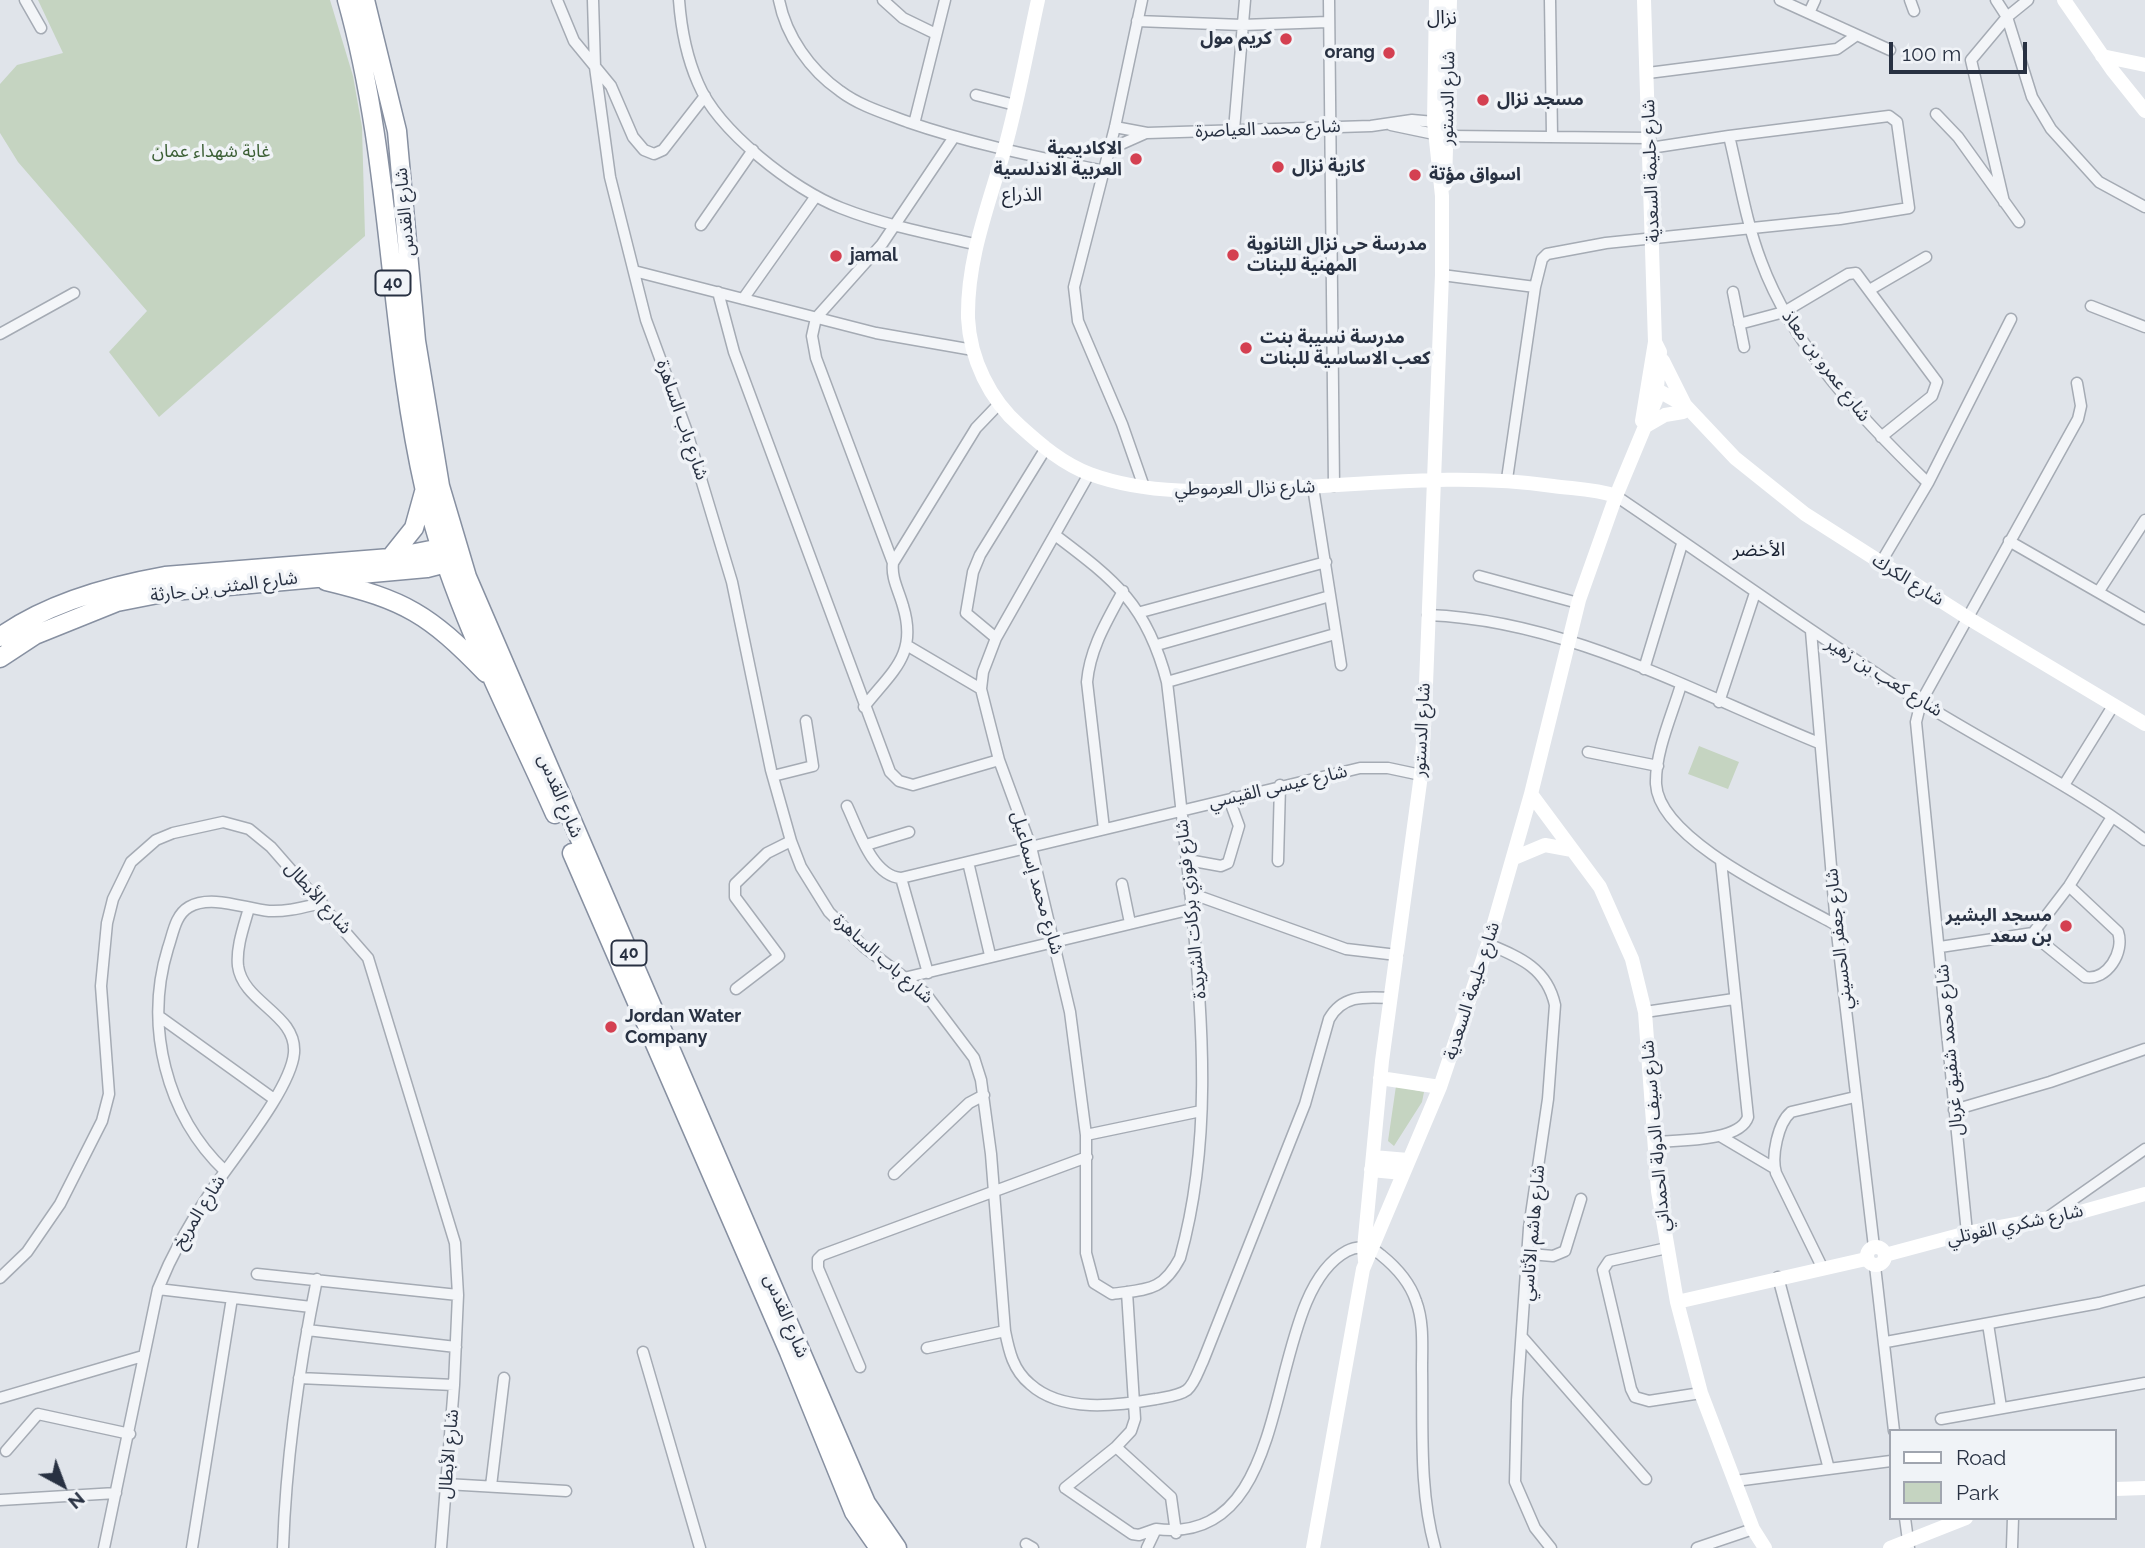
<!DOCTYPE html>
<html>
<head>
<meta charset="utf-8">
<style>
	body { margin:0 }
	#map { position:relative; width:2145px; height:1548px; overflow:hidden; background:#e0e4ea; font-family:Raleway,sans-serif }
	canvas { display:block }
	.legend { position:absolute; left:1889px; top:1429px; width:228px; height:91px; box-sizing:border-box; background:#f0f3f7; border:2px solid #a0a5af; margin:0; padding:9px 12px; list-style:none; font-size:21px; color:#283142 }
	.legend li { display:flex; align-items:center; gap:14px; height:35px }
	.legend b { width:35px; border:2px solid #a0a5af }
	.north { position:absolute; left:28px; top:1450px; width:70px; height:70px; -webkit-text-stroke:5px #f0f3f7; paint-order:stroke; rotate:139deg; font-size:19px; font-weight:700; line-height:28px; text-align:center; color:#283142 }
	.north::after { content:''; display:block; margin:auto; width:24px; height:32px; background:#283142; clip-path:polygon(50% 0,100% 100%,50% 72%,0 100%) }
	.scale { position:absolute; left:1889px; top:42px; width:138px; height:32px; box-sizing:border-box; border:4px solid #283142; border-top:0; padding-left:9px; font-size:21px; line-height:24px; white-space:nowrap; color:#283142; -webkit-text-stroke:5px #f0f3f7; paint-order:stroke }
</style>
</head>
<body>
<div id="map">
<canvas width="2145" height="1548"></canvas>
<ul class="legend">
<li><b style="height:9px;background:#fff"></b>Road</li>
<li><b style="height:19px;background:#c5d4c1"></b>Park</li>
</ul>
<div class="north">N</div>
<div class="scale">100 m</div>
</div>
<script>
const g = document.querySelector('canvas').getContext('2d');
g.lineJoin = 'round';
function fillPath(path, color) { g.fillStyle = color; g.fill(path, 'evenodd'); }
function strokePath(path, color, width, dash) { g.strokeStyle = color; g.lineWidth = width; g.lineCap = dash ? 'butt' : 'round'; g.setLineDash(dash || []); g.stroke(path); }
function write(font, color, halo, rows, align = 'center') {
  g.font = font + ' Raleway,"Noto Sans Arabic",sans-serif'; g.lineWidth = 7; g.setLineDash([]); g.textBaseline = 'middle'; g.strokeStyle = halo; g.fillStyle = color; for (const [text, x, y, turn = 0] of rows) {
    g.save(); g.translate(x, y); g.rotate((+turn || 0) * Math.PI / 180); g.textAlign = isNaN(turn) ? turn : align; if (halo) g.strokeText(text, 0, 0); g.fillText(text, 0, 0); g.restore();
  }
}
const green = new Path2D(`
	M38,0H330L353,76L362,127L365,236L159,417L109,352L147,311L18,162L0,133V84L17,65L63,53Z
	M1699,746L1739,762L1728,789L1688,774Z
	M1396,1086L1424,1092L1422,1102L1394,1146L1388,1141Z`);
const street = new Path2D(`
	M25,0L41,28
	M557,0L574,41L611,86L633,137L644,150L654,154L663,150L705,96
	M593,0L595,67L610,177L646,320L686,429L732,582L771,770L791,841L801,867L829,912L864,947L925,993L974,1058L981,1080L991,1154L1005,1331C1009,1351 1013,1370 1030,1384C1062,1413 1116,1406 1156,1399C1166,1397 1179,1396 1187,1390C1195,1383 1198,1371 1203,1361L1305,1104L1329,1019C1343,994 1366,997 1390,998
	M679,0C681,27 687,58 698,83C718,131 794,190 841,208C884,225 930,234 975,244
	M779,0C786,36 810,70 840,91C860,106 884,113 908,122C972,144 1038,157 1104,171
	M883,0L903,18L936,34
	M1142,0L1115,127L1074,287L1078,321L1122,424L1144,487
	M1329,0L1334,486
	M1550,0L1552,135
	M1780,0L1890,50
	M1910,0L1914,11
	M1996,0L2007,17L1971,60L2004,202
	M2028,0L2007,17L2032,97L2051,129L2099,182L2145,207
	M1809,13L1815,0
	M1137,21L1242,25L1328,22
	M1648,73L1837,49L1857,35
	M976,95L1015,105
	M1936,114L1958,137L2019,222
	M914,124L945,0
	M1391,125L1434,134
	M1115,127L1147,133L1371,126L1412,120L1434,122
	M1234,130L1245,0
	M1448,136L1650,138
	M1650,148L1729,136C1739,177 1746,222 1761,261C1793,348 1863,420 1928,483L1880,564
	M1110,149L1146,133
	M701,225L753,150
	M634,271L876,333L973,350
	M1442,275L1535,287
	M1871,289L1926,257
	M718,292L734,352L890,772L899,781L913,785L999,760
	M1733,292L1744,347
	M743,299L816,196
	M2091,306L2145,327
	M1739,324L1784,312L1848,274L1856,273L1937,382L1932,396L1881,437
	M0,334L74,293
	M1507,479L1535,287L1542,259L1547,254L1606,243L1840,219L1909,208L1897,122L1889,116L1729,136
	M1928,483L2011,319
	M1313,487L1341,665
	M1616,496C1717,564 1816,636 1919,701C1994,748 2074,786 2145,840
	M1055,535C1116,581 1147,605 1167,682C1176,757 1184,833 1192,909C1203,1028 1212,1143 1180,1258C1162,1292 1147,1289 1112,1294L1094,1283L1086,1253V1135L1070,1012L1031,847L999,760L981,689L983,672L996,638L1089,474
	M2009,541L2145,619
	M893,563L816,358L812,336L816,318L882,244L954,137
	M1479,576L1578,603
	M2099,591L2145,520
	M1141,612L1326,562
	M1428,615C1566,620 1693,692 1819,743
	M1811,631L1836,925L1874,1247
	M996,638L966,613L973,572L980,555L1046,448
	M1157,645L1330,596
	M908,646L981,689
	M1644,669L1682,544
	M1167,682L1335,634
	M1681,685C1672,715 1655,752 1656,784C1659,841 1790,899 1836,925
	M1719,702L1755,593
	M864,707C892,671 918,655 903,606C899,591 891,578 893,563L976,428L999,404
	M1588,752L1658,766
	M773,776L813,766L806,721
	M2064,785L2113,706
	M847,806C858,829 872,876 901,878L1360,768H1388L1421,775
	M1104,829L1087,682C1090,648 1107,621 1123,591
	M866,845L909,832
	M1188,860L1221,866L1228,863L1239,826L1232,807L1234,797
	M1278,861L1280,785
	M968,862L990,955
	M901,878L928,973
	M1122,884L1130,923
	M1190,893L1346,949L1397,955
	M2032,934L2085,977C2107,981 2125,952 2118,932L2069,886
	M1488,944C1519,957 1547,968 1555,1005L1548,1099L1529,1228L1517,1400L1515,1482L1535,1528L1551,1548
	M1940,947L2033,933L2069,886L2112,817
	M908,977L1192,909
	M736,989L779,956L735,897V884L767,853L791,841
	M1645,1012L1734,999
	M160,1017L274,1099
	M1954,1110L2050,1082L2145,1049
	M1086,1135L1201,1111
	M1720,1136L1774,1168
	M1655,1142C1678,1140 1740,1142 1748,1117L1721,861
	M225,1171C166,1115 144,1026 168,948C173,934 175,915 189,907C211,894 246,909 269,911C287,912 304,907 322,903
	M894,1174L969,1103L984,1095
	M2051,1215L2145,1149
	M1967,1233L1916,722L1921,702L2078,419L2081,406L2077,383
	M1667,1248L1609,1261L1603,1270L1631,1389L1635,1397L1649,1401L1701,1393
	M1530,1254L1553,1256L1565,1251L1581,1199
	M1875,1266L1894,1431
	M1822,1267L1776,1173C1771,1156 1778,1123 1791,1112L1855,1097
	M257,1274L458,1295
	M1778,1277L1829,1469
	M0,1278L27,1252L60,1204L102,1121L109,1094L101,986L107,923L113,899L131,862L156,840L173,833L223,822L249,829L271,847L368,958L455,1243L458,1295L454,1385L441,1548
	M158,1289L311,1307
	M1127,1292L1135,1419L1131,1431L1116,1447L1171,1497L1176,1533
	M1988,1324L2001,1407
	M307,1330L456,1347
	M1523,1338L1646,1479
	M1886,1342L2099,1303L2145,1291
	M927,1348L1005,1331
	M643,1352L700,1548
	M860,1367L818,1268V1259L822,1255L1087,1157
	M299,1378L454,1385
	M0,1398L143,1356
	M1941,1419L2145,1383
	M1116,1447L1065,1488L1132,1534L1139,1535L1156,1529
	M6,1451L38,1414L130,1434
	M1735,1481L1891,1461
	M446,1484L566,1491
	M491,1486L504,1378
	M0,1500L116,1493
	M1905,1518L1909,1548
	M1026,1544L1033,1548
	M104,1548L158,1289C172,1254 190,1222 212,1190C233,1158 291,1089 294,1053C297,1014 243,1003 238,966C236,947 244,926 249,908
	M192,1548L232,1298
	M283,1548C286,1458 299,1368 317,1279
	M1147,1548L1156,1529C1303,1548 1259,1298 1347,1251C1358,1245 1372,1247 1381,1255C1396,1267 1410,1283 1416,1301C1424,1322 1422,1346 1422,1369C1423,1428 1419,1491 1435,1548
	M1697,1548L1753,1529
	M2012,1548L2013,1518`);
const secondary = new Path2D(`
	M1038,0C1027,50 1018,102 1004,151C988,207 967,259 968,318C970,359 990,400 1020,426C1041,445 1063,464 1090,474C1147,495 1211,492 1270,489C1365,485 1459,472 1553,486C1575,489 1595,489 1616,496
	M2064,0L2113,71L2145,111
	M2102,56L2145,65
	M1445,185L1450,0
	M1663,361L1685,405
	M1648,385L1686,406L1735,458L1805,514L1968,618L2145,724
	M1642,421L1655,342L1644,0
	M1646,426L1665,415L1683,412
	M1531,794L1600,887L1632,959L1645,1012L1658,1191L1677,1302L1701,1393L1753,1529L1765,1548
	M1514,858L1545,845L1572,850
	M1380,1078L1440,1087
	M1373,1157L1408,1160
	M1371,1170L1403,1173
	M1867 1256a9 9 0 1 1 18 0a9 9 0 1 1-18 0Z
	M1885,1255L1967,1233L2077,1213L2145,1194
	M1365,1261L1364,1248L1382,1061L1421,775L1425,710L1442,275V196L1434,122L1436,0
	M1677,1302L1866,1259
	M2115,1489L2145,1488
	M1313,1548L1363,1269L1440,1087L1488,944L1531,794L1579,600L1616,496L1656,400L1660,352L1655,342
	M1890,1548L1966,1518`);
const highway = new Path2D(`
	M347,0C392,160 388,329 425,491C451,604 508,708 555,814
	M365,0L397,131L416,341L440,486L467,577L866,1503L897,1548
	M390,558L414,528L424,492
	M326,581C405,600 429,614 486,673
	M0,637C47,603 109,586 165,576L390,558L451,546
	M0,658L35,635L117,602L173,591L427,568L454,561
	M572,853L789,1352L854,1512L879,1548`);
const markers = [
	[1286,39,7,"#d44051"],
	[1389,53,7,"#d44051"],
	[1483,100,7,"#d44051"],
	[1136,159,7,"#d44051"],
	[1278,167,7,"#d44051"],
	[1415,175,7,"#d44051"],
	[1233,255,7,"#d44051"],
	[836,256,7,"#d44051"],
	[1246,348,7,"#d44051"],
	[2066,926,7,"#d44051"],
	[611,1027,7,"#d44051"]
];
const shields = [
	[393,283,35],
	[629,953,35]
];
const shieldNames = [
	["40",393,283],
	["40",629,953]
];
const poiNames = [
	["كريم مول",1272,39,"right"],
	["orang",1375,53,"right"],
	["مسجد نزال",1497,100],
	["الاكاديمية",1122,149,"right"],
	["العربية الاندلسية",1122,170,"right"],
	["كازية نزال",1292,167],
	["اسواق مؤتة",1429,175],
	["مدرسة حي نزال الثانوية",1247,245],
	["المهنية للبنات",1247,266],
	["jamal",850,256],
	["مدرسة نسيبة بنت",1260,338],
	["كعب الاساسية للبنات",1260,359],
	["مسجد البشير",2052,916,"right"],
	["بن سعد",2052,937,"right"],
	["Jordan Water",625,1017],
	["Company",625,1038]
];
const streetNames = [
	["شارع الدستور",1448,98,-89],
	["شارع محمد العياصرة",1268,129,-2],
	["شارع حليمة السعدية",1651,171,-92],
	["شارع القدس",405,212,-95],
	["شارع عمرو بن معاذ",1826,366,53],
	["شارع باب الساهرة",682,420,71],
	["شارع نزال العرموطي",1245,488,-1],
	["شارع الكرك",1908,580,32],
	["شارع المثنى بن حارثة",224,587,-7],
	["شارع كعب بن زهير",1884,677,32],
	["شارع الدستور",1422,730,-87],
	["شارع عيسى القيسي",1278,787,-13],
	["شارع القدس",560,796,67],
	["شارع محمد إسماعيل",1037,883,74],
	["شارع الأبطال",318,898,48],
	["شارع فوزي بركات الشريدة",1191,909,-96],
	["شارع جعفر الحسيني",1839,939,-96],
	["شارع باب الساهرة",883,959,41],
	["شارع حليمة السعدية",1472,991,-72],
	["شارع محمد شفيق غربال",1950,1050,-95],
	["شارع سيف الدولة الحمداني",1656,1136,-95],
	["شارع المريخ",199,1212,-58],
	["شارع شكري القوتلي",2015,1225,-12],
	["شارع هاشم الأتاسي",1533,1233,-85],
	["شارع القدس",786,1316,67],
	["شارع الأبطال",449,1454,-85]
];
const parkNames = [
	["غابة شهداء عمان",211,152]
];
const neighbourhoodNames = [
	["نزال",1442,18],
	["الذراع",1022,195],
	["الأخضر",1759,550]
];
fillPath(green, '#c5d4c1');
strokePath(street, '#a5abb4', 13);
strokePath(highway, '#8790a1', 21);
strokePath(street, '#f3f5f8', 10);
strokePath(secondary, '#fff', 14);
strokePath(highway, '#fff', 18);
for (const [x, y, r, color] of markers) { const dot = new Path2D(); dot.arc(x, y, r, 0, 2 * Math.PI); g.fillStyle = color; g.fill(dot); strokePath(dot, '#f0f3f7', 2.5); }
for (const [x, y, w] of shields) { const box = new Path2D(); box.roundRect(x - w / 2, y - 12.5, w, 25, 5); g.fillStyle = '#f0f3f7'; g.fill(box); strokePath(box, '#283142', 2); }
write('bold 16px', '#283142', null, shieldNames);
write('bold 18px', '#283142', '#f0f3f7', poiNames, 'left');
write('18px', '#283142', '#f0f3f7', streetNames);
write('18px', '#3b5f35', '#f0f3f7', parkNames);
write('19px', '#1a2233', '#f0f3f7', neighbourhoodNames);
</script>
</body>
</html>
